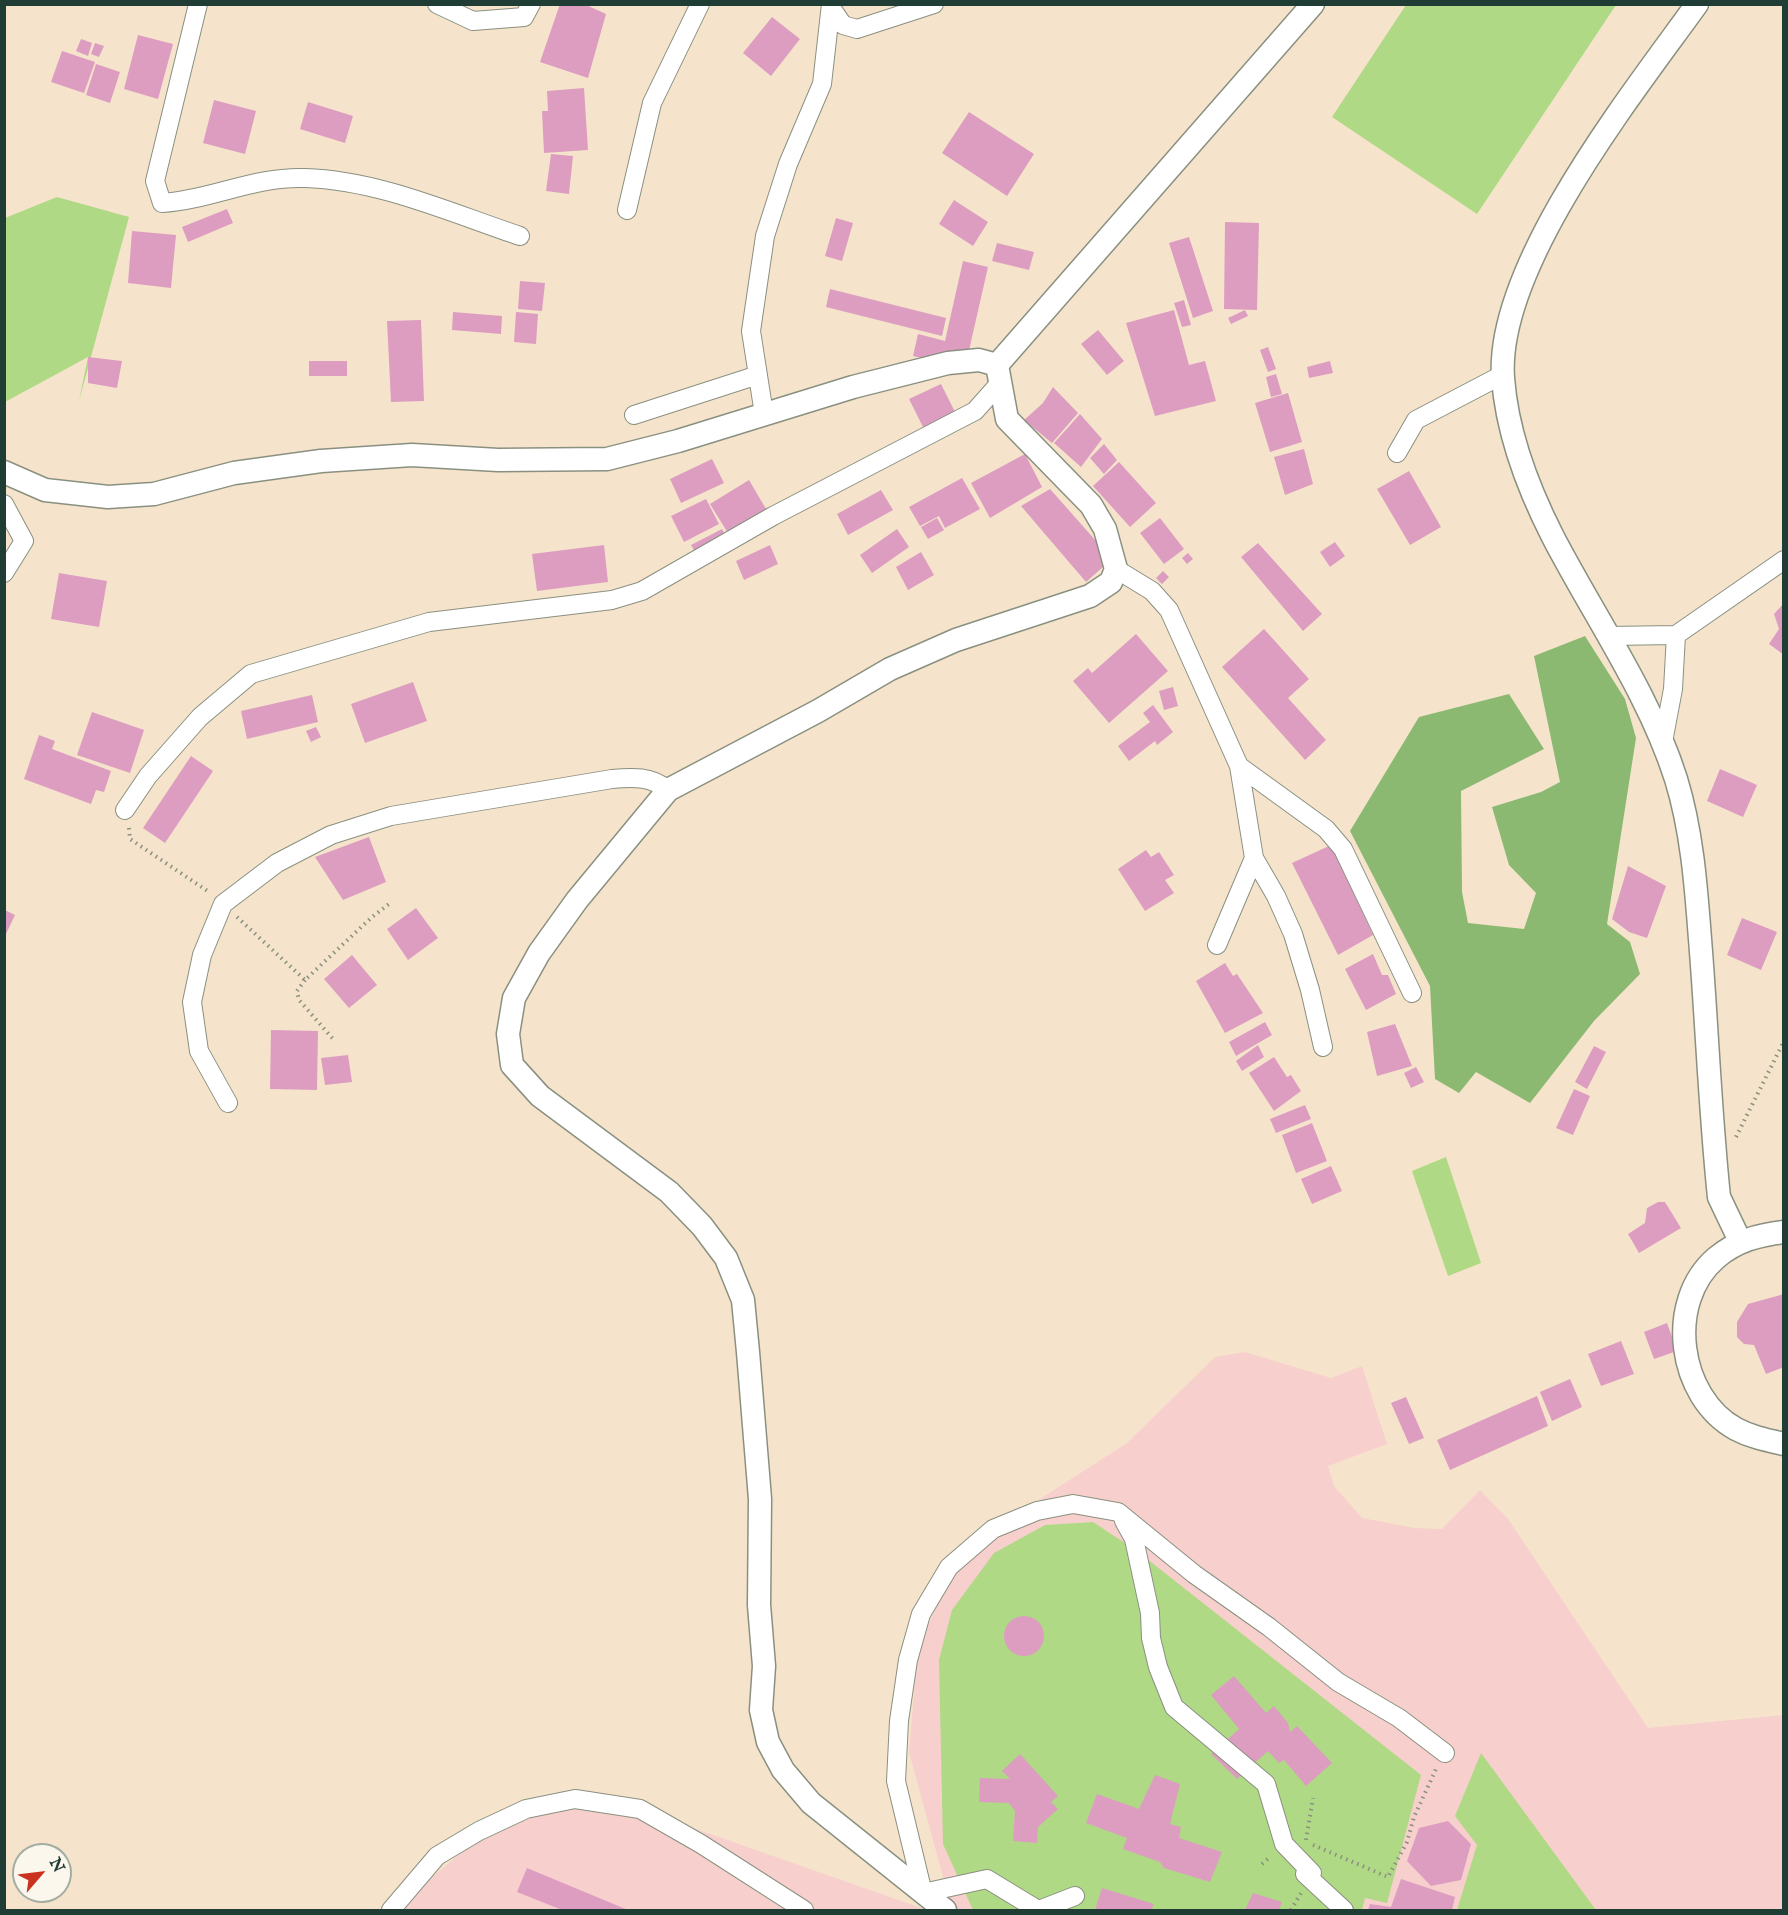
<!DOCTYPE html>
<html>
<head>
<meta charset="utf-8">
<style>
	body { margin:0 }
	#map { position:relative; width:1788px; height:1915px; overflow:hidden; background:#f5e4cb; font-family:"IM FELL English",serif }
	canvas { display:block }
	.frame { position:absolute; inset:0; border:6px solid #1f3d34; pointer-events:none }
	.north { position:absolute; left:12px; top:1843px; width:60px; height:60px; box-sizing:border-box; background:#fbf7ec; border:2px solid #a3ada2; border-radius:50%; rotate:62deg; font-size:16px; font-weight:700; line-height:24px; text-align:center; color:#1f3d34 }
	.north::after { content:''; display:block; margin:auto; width:21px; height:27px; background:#c8321e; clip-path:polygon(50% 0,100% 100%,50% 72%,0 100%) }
</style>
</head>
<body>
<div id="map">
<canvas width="1788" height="1915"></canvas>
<div class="frame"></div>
<div class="north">N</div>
</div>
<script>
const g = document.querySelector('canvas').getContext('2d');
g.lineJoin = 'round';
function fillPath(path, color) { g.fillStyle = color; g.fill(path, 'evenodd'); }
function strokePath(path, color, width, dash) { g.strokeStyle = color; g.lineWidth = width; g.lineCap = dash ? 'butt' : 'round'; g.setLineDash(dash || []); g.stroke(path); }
const built = new Path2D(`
	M1245,1352L1331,1378L1362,1366L1387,1444L1328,1466L1334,1486L1362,1518L1415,1528L1442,1529L1480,1490L1508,1519L1648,1728L1783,1715V1910H952L909,1752L918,1646L956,1566L1023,1510L1127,1443L1215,1357Z
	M578,1802L642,1810L927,1910H405L409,1896L484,1834Z`);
const green = new Path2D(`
	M1406,5H1616L1477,214L1332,117Z
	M57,197L129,217L79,401L88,357L5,402V218Z
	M1446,1157L1481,1263L1448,1276L1412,1171Z
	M1093,1522L1137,1551L1421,1775L1387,1903L1365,1898L1362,1910H973L943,1844L939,1660L952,1610L994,1553L1045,1525Z
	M1481,1753L1596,1910H1457L1477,1845L1455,1816Z`);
const forest = new Path2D(`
	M1585,636L1625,699L1636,738L1607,924L1630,942L1640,974L1594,1021L1530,1103L1476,1072L1459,1093L1435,1079L1430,986L1350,831L1419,717L1509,694L1544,749L1461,791L1462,892L1468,923L1524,929L1536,893L1509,865L1492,807L1541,792L1560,782L1534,656Z`);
const building = new Path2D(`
	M560,4H584L606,14L588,78L540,62Z
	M772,17L800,39L771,76L743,53Z
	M138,35L173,44L158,99L124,89Z
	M81,39L92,43L88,56L76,51Z
	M95,43L104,46L99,57L91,54Z
	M62,51L95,62L84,93L51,82Z
	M96,64L120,72L110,103L86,95Z
	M584,88L588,150L544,153L542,111H548L547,91Z
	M214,100L256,111L245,154L203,143Z
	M308,102L353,116L345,143L300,129Z
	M969,112L1034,154L1007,196L942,153Z
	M551,154L573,156L569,194L546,191Z
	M954,200L988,222L973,246L939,224Z
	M227,209L233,223L188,242L182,227Z
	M836,218L853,223L842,261L825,256Z
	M1225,222L1259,223L1257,310L1224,309Z
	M132,231L176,235L171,288L128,283Z
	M1189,237L1213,311L1193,318L1169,243Z
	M997,243L1034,252L1029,270L992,261Z
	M963,261L988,267L965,368L913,356L918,334L945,341Z
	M520,281L545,283L542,311L518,309Z
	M830,289L946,318L942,336L826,307Z
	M1184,300L1191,325L1182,327L1174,303Z
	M1174,310L1189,365L1205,361L1216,401L1155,416L1126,323Z
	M1245,310L1248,316L1231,324L1228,318Z
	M453,312L502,316L501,334L452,330Z
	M516,312L538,314L536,344L514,342Z
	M421,320L424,401L391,402L387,321Z
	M1098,330L1124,361L1107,375L1081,344Z
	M1268,347L1276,369L1268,372L1260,350Z
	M88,357L122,361L117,388L88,383Z
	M309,361H347V376H309Z
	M1330,361L1333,373L1309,378L1307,367Z
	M1276,374L1282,394L1271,397L1266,377Z
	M941,384L957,416L925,431L909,399Z
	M1053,387L1078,413L1052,443L1024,420L1043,403Z
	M1288,393L1302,442L1270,452L1255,403Z
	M1080,414L1102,439L1081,467L1054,443Z
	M1104,444L1117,460L1104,474L1090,458Z
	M1304,449L1313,484L1285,495L1274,457Z
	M1025,454L1042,487L990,518L971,483Z
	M712,459L724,483L681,503L670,479Z
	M1119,462L1156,503L1130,527L1093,486Z
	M1409,471L1441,527L1410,545L1377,489Z
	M962,478L980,509L945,528L939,516L920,526L909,507Z
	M749,480L769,514L731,538L710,504Z
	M1050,489L1112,559L1086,582L1021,506Z
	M881,490L893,510L848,535L837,514Z
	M706,499L719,524L684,542L671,516Z
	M937,518L944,530L928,539L921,527Z
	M1160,518L1184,549L1164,564L1140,533Z
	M722,529L728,539L697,555L691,545Z
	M897,529L909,547L872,573L860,555Z
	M1335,542L1345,556L1330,567L1320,552Z
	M1258,543L1322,614L1303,631L1241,557Z
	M604,545L608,582L537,591L532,554Z
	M770,545L778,564L744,580L736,561Z
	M921,552L934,575L908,590L896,567Z
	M1188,553L1193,559L1187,564L1182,558Z
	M1163,571L1169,577L1162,584L1156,578Z
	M59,573L107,581L99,627L51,619Z
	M1784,603V655L1769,644L1779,629L1774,614Z
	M1264,629L1309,679L1288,698L1326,740L1305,760L1222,667Z
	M1136,634L1168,671L1109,723L1073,681L1088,668L1092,673Z
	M413,682L427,721L365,743L351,704Z
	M1173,687L1178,706L1164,710L1159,691Z
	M312,695L318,722L247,739L241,711Z
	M1153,705L1173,732L1157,745L1155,741L1129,761L1118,746L1150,722L1143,713Z
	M92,712L144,730L130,773L77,755Z
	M316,727L321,737L311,742L306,731Z
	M39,735L55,741L52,749L111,771L104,792L96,790L91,804L24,779Z
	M191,756L213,771L165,843L143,828Z
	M1720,769L1757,785L1743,817L1707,801Z
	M369,837L386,882L343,900L315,857Z
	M1331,845L1373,935L1338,955L1292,863Z
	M1146,850L1151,857L1159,852L1174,875L1165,880L1174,893L1145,911L1118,869Z
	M1628,866L1666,886L1647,938L1629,932L1612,919Z
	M416,908L438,938L408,960L387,929Z
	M5,910L15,915L5,936Z
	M1742,918L1777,932L1761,970L1727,955Z
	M1373,954L1382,975H1388L1396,994L1366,1010L1345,969Z
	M352,955L377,985L349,1008L324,979Z
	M1225,963L1233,976L1237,974L1263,1013L1225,1033L1196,981Z
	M1265,1022L1272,1035L1236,1056L1229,1042Z
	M1395,1024L1412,1066L1377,1076L1367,1032Z
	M271,1030L318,1031L317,1090L270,1089Z
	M1258,1045L1264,1057L1242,1071L1236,1061Z
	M1594,1046L1606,1052L1587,1089L1575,1082Z
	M348,1055L352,1082L325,1085L321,1058Z
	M1274,1057L1287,1077L1291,1075L1301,1091L1274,1111L1249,1073Z
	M1416,1067L1424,1082L1411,1088L1404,1073Z
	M1574,1089L1590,1096L1573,1135L1556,1128Z
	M1305,1105L1311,1119L1276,1133L1270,1119Z
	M1312,1123L1327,1161L1296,1173L1282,1135Z
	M1331,1166L1342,1191L1312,1204L1301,1179Z
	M1658,1202H1665L1681,1228L1639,1253L1628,1234L1645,1223L1647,1208Z
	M1784,1294V1367L1766,1374L1754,1345L1744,1344L1737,1337V1322L1748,1304Z
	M1667,1323L1677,1351L1654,1359L1644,1332Z
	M1621,1341L1634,1374L1601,1386L1588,1354Z
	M1570,1379L1582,1407L1552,1421L1540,1392Z
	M1537,1396L1548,1426L1450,1470L1437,1440Z
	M1406,1397L1424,1438L1409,1444L1391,1403Z
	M1004 1636a20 20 0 1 1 40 0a20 20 0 1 1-40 0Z
	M1234,1676L1266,1713L1274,1706L1288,1723L1290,1732L1297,1726L1332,1763L1306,1786L1284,1760L1279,1763L1268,1751L1237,1779L1211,1754L1239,1729L1211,1695Z
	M1020,1754L1058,1796L1051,1802L1058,1809L1038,1827L1037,1843L1013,1841L1015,1811L1009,1803L979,1802L980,1778L1010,1779L1002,1771Z
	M1155,1775L1180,1784L1170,1824L1181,1827L1179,1838L1222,1852L1210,1882L1164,1868L1160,1862L1123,1849L1127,1838L1086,1823L1097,1794L1139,1809Z
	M1448,1821L1471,1844L1461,1880L1431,1886L1407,1861L1419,1828Z
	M527,1868L628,1910H562L517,1892Z
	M1401,1879L1455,1897L1452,1910H1368L1370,1904L1391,1907Z
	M1102,1888L1154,1904L1151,1910H1095Z
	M1253,1893L1282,1902L1279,1910H1245Z`);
const path = new Path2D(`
	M129,828L130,839L209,892
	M237,917L305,980L372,917L389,904
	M305,980L297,991L299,1000L334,1040
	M1736,1137L1784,1041
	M1306,1840L1313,1798
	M1313,1845L1388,1877L1407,1842L1414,1817L1437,1767
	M1262,1864L1271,1856
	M1291,1910L1301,1893`);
const minor = new Path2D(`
	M198,4L155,181L162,203C210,200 255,176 305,178C378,180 451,213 520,236
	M437,4L473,21L524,17L531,4
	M832,9L843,25L857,29L934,4
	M627,210L652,103L700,4
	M764,414L751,331L765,236L788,164L822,84L831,4
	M634,415L758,375
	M1397,453L1416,420L1502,375
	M4,504L24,541L4,573
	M1116,569L1152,591L1169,610L1239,766L1326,829L1343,849L1412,993
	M1608,636L1676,635L1784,560
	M1663,742L1673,689L1676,635
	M1239,766L1254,858L1276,896L1293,934L1310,990L1323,1047
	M125,810L148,776L200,717L251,674L429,622L612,600L642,591L773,516L975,411L999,384
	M1217,945L1254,858
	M228,1103L199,1051L192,1002L202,955L223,904L277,863L331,835L391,816L612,779C633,777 651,776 668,790
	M1124,1521L1134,1539L1150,1613L1151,1638L1158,1667L1174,1707L1266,1784L1284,1844L1312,1873L1305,1874L1344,1910
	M391,1910L437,1856L479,1831L526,1809L575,1799L640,1809L701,1844L804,1910
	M1038,1910L987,1879L923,1893L896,1781L899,1721L908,1660L921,1614L949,1567L993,1529L1037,1511L1073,1504L1118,1512L1194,1574L1269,1627L1338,1682L1399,1718L1445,1753
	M1039,1910L1075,1896`);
const tertiary = new Path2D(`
	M1697,4C1633,93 1495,266 1503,378C1507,433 1528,488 1553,537C1594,616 1649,694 1676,779C1692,831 1696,886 1700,939C1707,1025 1710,1112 1719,1197L1740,1241
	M4,472L45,490L108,497L154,494L234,473L321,461L412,455L498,460L607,459L678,441L853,387L948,363L979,360L997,365
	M1784,1232C1758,1235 1736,1241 1716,1258C1665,1302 1678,1397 1736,1429C1751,1437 1766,1440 1784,1444
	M945,1910L811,1803L783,1770L768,1742L761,1710L764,1666L759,1605L760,1499L748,1352L743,1300L726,1258L702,1226L669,1192L540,1096L512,1065L508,1034L514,998L539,953L577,900L668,790L818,711L890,669L956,640L1090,596L1111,582L1116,569L1105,529L1091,505L1007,419L997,365L1313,4`);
fillPath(built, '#f7d0cd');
fillPath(green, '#afd985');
fillPath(forest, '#8bb972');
fillPath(building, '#dd9dc1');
strokePath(minor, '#8a9080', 20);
strokePath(tertiary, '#8a9080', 25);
strokePath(path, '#8a9080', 4, [1.5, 4.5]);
strokePath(minor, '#fff', 18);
strokePath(tertiary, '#fff', 22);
</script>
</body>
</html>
